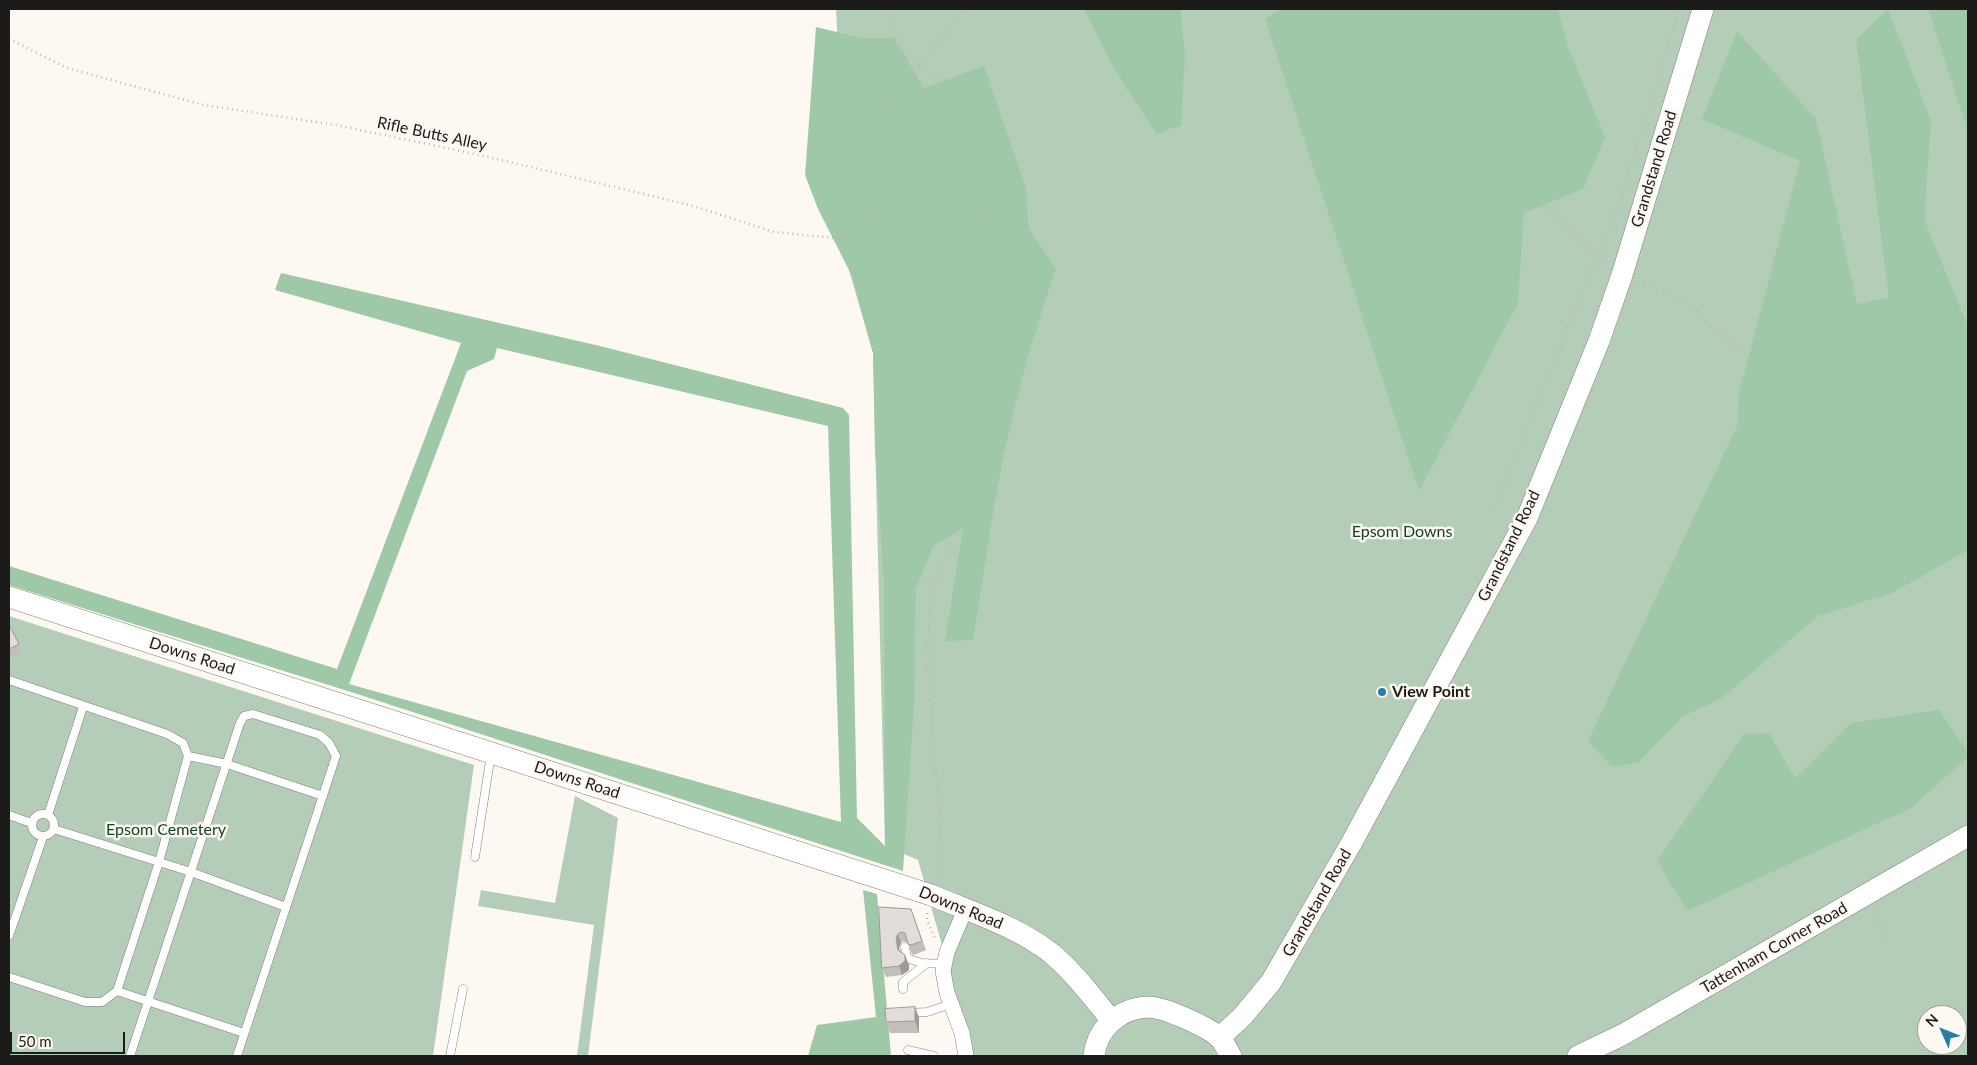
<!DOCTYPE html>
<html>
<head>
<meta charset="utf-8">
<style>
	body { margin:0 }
	#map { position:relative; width:1977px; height:1065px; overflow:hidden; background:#fef8f3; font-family:Lato,sans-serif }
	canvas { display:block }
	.frame { position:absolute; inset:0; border:10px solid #1c1b19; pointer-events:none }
	.north { position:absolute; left:1917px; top:1005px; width:50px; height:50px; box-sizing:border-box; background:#fef8f3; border:1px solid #a4a09c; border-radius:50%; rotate:314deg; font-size:14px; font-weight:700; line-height:20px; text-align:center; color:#1c1b19 }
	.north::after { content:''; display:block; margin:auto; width:18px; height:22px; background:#277cac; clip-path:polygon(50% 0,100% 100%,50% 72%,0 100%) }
	.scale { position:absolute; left:10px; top:1032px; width:115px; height:22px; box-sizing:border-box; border:2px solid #1c1b19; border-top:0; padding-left:6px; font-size:15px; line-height:18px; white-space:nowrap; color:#1c1b19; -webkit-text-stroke:4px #fef8f3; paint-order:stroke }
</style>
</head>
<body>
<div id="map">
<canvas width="1977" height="1065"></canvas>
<div class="frame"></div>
<div class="north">N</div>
<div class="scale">50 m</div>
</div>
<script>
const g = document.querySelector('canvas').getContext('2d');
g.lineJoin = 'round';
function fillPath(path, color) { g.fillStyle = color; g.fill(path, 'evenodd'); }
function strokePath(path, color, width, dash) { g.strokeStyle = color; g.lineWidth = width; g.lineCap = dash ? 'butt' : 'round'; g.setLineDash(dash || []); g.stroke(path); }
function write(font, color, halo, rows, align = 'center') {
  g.font = font + ' Lato,sans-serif'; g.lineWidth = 5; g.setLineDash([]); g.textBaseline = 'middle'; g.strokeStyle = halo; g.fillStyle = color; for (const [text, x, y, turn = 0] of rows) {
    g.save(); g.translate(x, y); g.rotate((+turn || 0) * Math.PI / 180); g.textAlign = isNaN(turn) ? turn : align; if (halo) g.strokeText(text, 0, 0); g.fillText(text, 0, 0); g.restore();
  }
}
const green = new Path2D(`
	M836,9H1968V1056H973L918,860L885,846L873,353L849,270ZM1927,1015H1957V1045H1927Z
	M9,616L474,765L433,1056H9Z
	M575,796L618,818L588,1056H577L594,925L478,906L481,890L555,903Z`);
const forest = new Path2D(`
	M1084,9H1180L1185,55L1181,125L1157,134L1113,67Z
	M1282,9H1558L1568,47L1605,137L1583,189L1524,213L1518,303L1419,491L1265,19Z
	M1888,9L1931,121L1924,219L1968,327V550L1892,593L1818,616L1722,698L1682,717L1638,763L1612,767L1588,741L1738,424L1739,393L1800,161L1702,119L1737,31L1816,119L1857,304L1889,298L1856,40Z
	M1928,9H1968V131Z
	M816,27L862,38H894L924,88L984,66L1026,188L1029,229L1056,269C1039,319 1023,370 1011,422C994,494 985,568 973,640L945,641L963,529L934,545L916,588L914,704L903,871L351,692L9,585V566L337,669L461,343L275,290L281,273L600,346L843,408L849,415L857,818L885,846L884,584L875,448L873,353L852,276L818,209L805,175ZM497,348L828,426L841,822L349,684L467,371L494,359Z
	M1939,710L1968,752V757L1911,808L1687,911L1657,861L1744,734L1769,733L1795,778L1851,723Z
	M863,890L877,894L891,1056H808L817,1025L876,1017Z`);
const path = new Path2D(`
	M888,9L933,132L950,163L963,174L973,188L1002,263L997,311L982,369L988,427L951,541L930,596L928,657L933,737L940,817L941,863L936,879
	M1278,9L1404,96L1445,136L1547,208L1606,263
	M9,39L67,68L204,105L336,125L480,155L690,205L774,232L855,240L871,207L878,198L901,178L926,167L950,163
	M907,56L934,76L955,85L976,111L989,159V224
	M878,198L883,114L892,94L913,76L965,9
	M864,223L908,207L959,211L983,212L988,210
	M1639,281L1680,298L1779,383L1968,455
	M1494,509L1597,256L1613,221L1680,9
	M1873,910L1887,938
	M927,913V920L936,941`);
const lane = new Path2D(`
	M9,680L167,734L183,743L188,756L159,862L117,991L102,1002H85L9,977
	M188,756L227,764L323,796
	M32 825a11 11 0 1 1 22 0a11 11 0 1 1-22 0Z
	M9,815L31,823
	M48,815L83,707
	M54,829L191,872L286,907
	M475,857L491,754
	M9,936L43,837
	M905,947L907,958L921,963L945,964
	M903,989V982L927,963
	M117,991L244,1033
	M907,1013L927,1012L951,1004
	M908,1050L934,1056
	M130,1056L240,723L244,716L253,714L320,735L329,743L336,756L237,1056
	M450,1056L463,989`);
const street = new Path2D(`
	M965,910L947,952L943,971L947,993L962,1033L966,1056`);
const secondary = new Path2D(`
	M9,597L931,895C971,912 1016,926 1051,953C1073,971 1094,999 1112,1021
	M1219,1038L1242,1017L1271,982L1352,842L1527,518L1599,341L1622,275L1703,9
	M1094,1056C1097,1028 1120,1008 1148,1007C1164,1007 1206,1026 1219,1037C1224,1042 1227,1050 1231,1056
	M1578,1056L1622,1035L1968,836`);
const wall = new Path2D(`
	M9,627L19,644L21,652L9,658Z
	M879,907L911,909L926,950L914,955L912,954L908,943L904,941L901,943L899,948L900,951L909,965V970L902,975L886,977L882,968Z
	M915,1007L919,1018V1033H890L886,1022Z`);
const shadedWall = new Path2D(`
	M898,934L901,943L899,948L902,959L898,950L896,938Z
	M905,955L909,965V970L902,975L899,966Z
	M915,1007L919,1018V1033L915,1021Z`);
const building = new Path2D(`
	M9,627H10L19,644L9,649Z
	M879,907L911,909L922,941L911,945L908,944L905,933L901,932L898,934L896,938L898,950L905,955V961L899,966L882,968Z
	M915,1007V1021L886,1022L885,1009Z`);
const markers = [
	[1382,692,5,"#277cac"]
];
const streetNames = [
	["Rifle Butts Alley",432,134,12],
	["Grandstand Road",1654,169,-73],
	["Grandstand Road",1509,546,-64],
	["Downs Road",192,656,18],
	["Downs Road",577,780,18],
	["Grandstand Road",1317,903,-60],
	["Downs Road",961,908,22],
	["Tattenham Corner Road",1774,948,-30]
];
const parkNames = [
	["Epsom Downs",1402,532],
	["Epsom Cemetery",166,830]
];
const poiNames = [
	["View Point",1392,692]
];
fillPath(green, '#b4cdb9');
fillPath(forest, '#9fc8a9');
strokePath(lane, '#85817d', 9);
strokePath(street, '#85817d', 16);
strokePath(secondary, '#85817d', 22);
strokePath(path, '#bab6b1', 2.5, [1, 4]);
strokePath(lane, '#fff', 8);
strokePath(street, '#fff', 15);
strokePath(secondary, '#fff', 21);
fillPath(wall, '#c2beba');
fillPath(shadedWall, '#9e9b97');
fillPath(building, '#e2ddd8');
strokePath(building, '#9e9b97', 1);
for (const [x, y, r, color] of markers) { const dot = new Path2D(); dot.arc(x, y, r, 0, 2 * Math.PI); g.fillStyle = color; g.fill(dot); strokePath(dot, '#fef8f3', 2); }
write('16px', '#1c1b19', '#fef8f3', streetNames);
write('16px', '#134224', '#fef8f3', parkNames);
write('bold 16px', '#1c1b19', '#fef8f3', poiNames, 'left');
</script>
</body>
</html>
